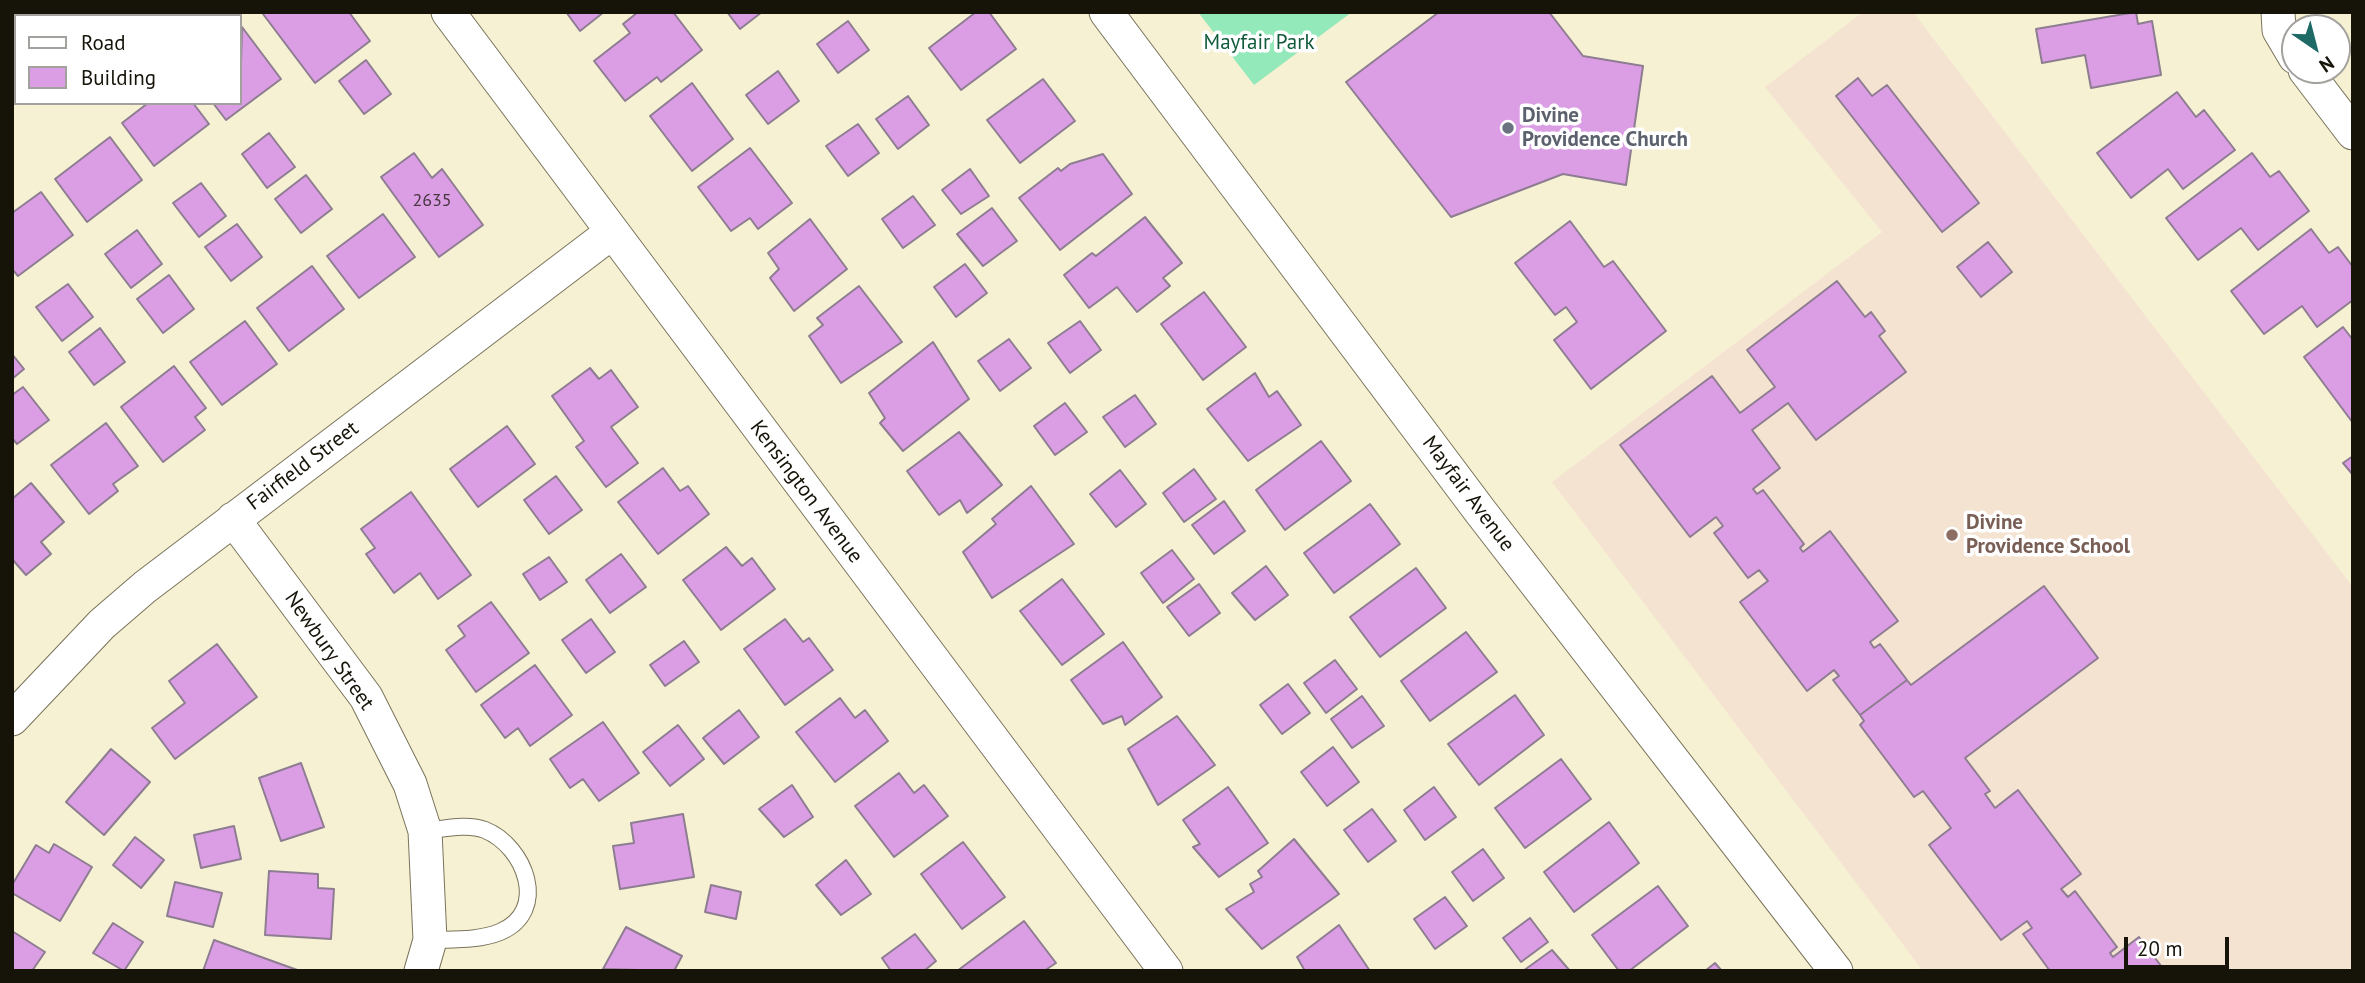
<!DOCTYPE html>
<html>
<head>
<meta charset="utf-8">
<style>
	body { margin:0 }
	#map { position:relative; width:2365px; height:983px; overflow:hidden; background:#f7f1d4; font-family:"PT Sans",sans-serif }
	canvas { display:block }
	.frame { position:absolute; inset:0; border:14px solid #161309; pointer-events:none }
	.legend { position:absolute; left:14px; top:14px; width:228px; height:91px; box-sizing:border-box; background:#fff; border:2px solid #a2a19d; margin:0; padding:9px 12px; list-style:none; font-size:21px; color:#161309 }
	.legend li { display:flex; align-items:center; gap:14px; height:35px }
	.legend b { width:35px; border:2px solid #a2a19d }
	.north { position:absolute; left:2281px; top:14px; width:70px; height:70px; box-sizing:border-box; background:#fff; border:2px solid #a2a19d; border-radius:50%; rotate:145deg; font-size:19px; font-weight:700; line-height:28px; text-align:center; color:#161309 }
	.north::after { content:''; display:block; margin:auto; width:24px; height:32px; background:#1e6a66; clip-path:polygon(50% 0,100% 100%,50% 72%,0 100%) }
	.scale { position:absolute; left:2124px; top:937px; width:105px; height:32px; box-sizing:border-box; border:4px solid #161309; border-top:0; padding-left:9px; font-size:21px; line-height:24px; white-space:nowrap; color:#161309; -webkit-text-stroke:5px #fff; paint-order:stroke }
</style>
</head>
<body>
<div id="map">
<canvas width="2365" height="983"></canvas>
<div class="frame"></div>
<ul class="legend">
<li><b style="height:9px;background:#fff"></b>Road</li>
<li><b style="height:19px;background:#db9ee5"></b>Building</li>
</ul>
<div class="north">N</div>
<div class="scale">20 m</div>
</div>
<script>
const g = document.querySelector('canvas').getContext('2d');
g.lineJoin = 'round';
function fillPath(path, color) { g.fillStyle = color; g.fill(path, 'evenodd'); }
function strokePath(path, color, width, dash) { g.strokeStyle = color; g.lineWidth = width; g.lineCap = dash ? 'butt' : 'round'; g.setLineDash(dash || []); g.stroke(path); }
function write(font, color, halo, rows, align = 'center') {
  g.font = font + ' "PT Sans",sans-serif'; g.lineWidth = 7; g.setLineDash([]); g.textBaseline = 'middle'; g.strokeStyle = halo; g.fillStyle = color; for (const [text, x, y, turn = 0] of rows) {
    g.save(); g.translate(x, y); g.rotate((+turn || 0) * Math.PI / 180); g.textAlign = isNaN(turn) ? turn : align; if (halo) g.strokeText(text, 0, 0); g.fillText(text, 0, 0); g.restore();
  }
}
const education = new Path2D(`
	M1863,12H1913L2353,587V966L2346,971H1923L1552,482L1882,232L1765,87Z`);
const green = new Path2D(`
	M1198,12H1352L1254,85Z`);
const building = new Path2D(`
	M265,12H349L370,41L315,83L263,14Z
	M566,12H604L580,31Z
	M638,12H673L702,50L661,82L657,77L625,101L594,61L630,33L623,24Z
	M727,12H762L740,29Z
	M976,12H989L1016,49L961,90L929,48Z
	M1439,12H1549L1583,56L1643,66L1626,185L1563,174L1451,217L1346,82Z
	M2136,12L2138,24L2152,21L2161,75L2091,88L2085,55L2042,63L2036,29Z
	M848,21L869,50L838,73L817,44Z
	M242,27L281,79L226,120L213,103H240Z
	M366,60L391,94L364,114L339,81Z
	M778,71L799,101L768,124L746,95Z
	M1858,78L1872,96L1887,85L1979,203L1942,232L1836,96Z
	M1043,79L1075,121L1020,163L987,120Z
	M692,83L733,139L692,171L650,116Z
	M2177,92L2196,117L2204,110L2235,150L2183,189L2168,169L2131,198L2097,153Z
	M908,96L929,125L898,149L876,119Z
	M148,103H193L209,124L154,166L122,123Z
	M858,124L879,153L848,176L826,146Z
	M269,133L295,167L267,188L242,154Z
	M110,137L142,180L87,222L55,179Z
	M750,148L792,203L758,229L750,218L731,231L698,187Z
	M414,153L432,178L442,169L483,225L439,257L381,177Z
	M2252,153L2270,177L2279,171L2309,211L2258,250L2241,228L2198,260L2166,218Z
	M1103,154L1132,194L1060,250L1019,198L1058,168L1061,171L1070,164Z
	M970,169L989,196L961,214L942,190Z
	M306,175L332,209L301,233L275,199Z
	M201,183L226,216L199,237L173,203Z
	M41,192L73,235L18,276L12,269V213Z
	M913,196L935,225L903,248L882,219Z
	M992,208L1017,241L983,266L957,234Z
	M383,214L415,257L359,298L327,256Z
	M1145,217L1182,263L1163,278L1170,286L1137,312L1117,287L1089,308L1064,275L1092,253L1096,256Z
	M810,219L847,269L794,311L770,278L779,269L768,253Z
	M1570,221L1604,267L1613,261L1666,331L1591,389L1554,340L1577,322L1566,307L1555,315L1515,263Z
	M237,224L262,257L231,281L205,247Z
	M2311,229L2329,253L2338,247L2353,267V300L2317,327L2302,306L2264,334L2231,291Z
	M137,230L162,264L131,288L105,254Z
	M1988,242L2012,272L1981,297L1957,267Z
	M965,264L987,293L956,317L934,287Z
	M312,266L344,309L289,351L257,308Z
	M169,275L194,309L163,333L137,299Z
	M1837,281L1865,317L1871,312L1885,331L1879,336L1906,372L1816,440L1788,403L1752,430L1780,468L1753,489L1757,494L1763,490L1804,544L1800,548L1803,552L1830,531L1898,621L1870,642L1874,648L1880,644L1907,680L1860,715L1833,680L1839,676L1834,670L1807,691L1740,602L1768,581L1759,570L1748,578L1714,533L1723,526L1716,517L1690,537L1620,445L1712,376L1740,413L1775,387L1747,350Z
	M68,284L93,317L62,341L36,307Z
	M859,286L902,342L841,383L809,336L823,325L817,318Z
	M1204,292L1246,347L1203,380L1161,324Z
	M245,321L277,364L222,405L190,362Z
	M1080,321L1101,350L1070,373L1048,343Z
	M2343,327L2353,340V423L2304,357Z
	M100,328L125,362L94,385L69,352Z
	M1009,339L1031,368L1000,391L978,361Z
	M933,342L969,399L903,451L880,423L885,418L869,393Z
	M12,354L24,369L12,379Z
	M174,366L206,408L195,417L205,430L163,462L121,407Z
	M590,368L599,379L611,370L638,407L611,427L638,463L606,487L576,447L584,441L552,396Z
	M1255,373L1269,397L1277,391L1301,425L1248,461L1207,409Z
	M23,387L49,420L17,444L12,438V395Z
	M1135,395L1156,424L1125,447L1103,417Z
	M1065,403L1087,432L1055,455L1034,426Z
	M106,423L138,466L113,484L118,491L89,514L51,465Z
	M507,426L535,464L478,507L450,469Z
	M959,432L1002,485L967,513L960,500L939,515L907,471Z
	M1321,441L1351,481L1285,530L1256,490Z
	M2353,456V475L2343,463Z
	M663,468L680,491L688,486L709,514L658,554L618,502Z
	M1194,469L1216,499L1184,522L1163,493Z
	M1120,470L1146,504L1116,527L1090,494Z
	M556,476L582,510L549,534L524,500Z
	M31,483L64,522L41,542L51,554L26,575L12,559V499Z
	M1031,486L1074,544L992,598L963,552L996,524L992,519Z
	M411,492L471,575L438,599L420,573L394,593L366,554L375,548L361,529Z
	M1224,501L1245,531L1214,554L1192,525Z
	M1370,504L1400,544L1334,593L1304,553Z
	M726,547L742,566L752,558L775,589L721,630L683,580Z
	M1172,550L1194,579L1163,603L1141,573Z
	M621,554L646,587L610,613L586,580Z
	M549,557L567,582L540,600L523,574Z
	M1266,566L1288,595L1255,620L1232,593Z
	M1416,568L1446,608L1380,657L1350,617Z
	M1062,579L1104,634L1062,665L1020,611Z
	M1199,584L1220,613L1189,636L1167,607Z
	M2044,586L2098,658L1965,758L1990,791L1985,794L1995,808L2018,790L2081,874L2061,889L2068,897L2075,891L2117,947L2110,953L2113,957L2139,937L2165,971H2050L2023,934L2032,928L2027,921L2001,940L1929,845L1951,828L1923,791L1914,797L1860,725L1864,721L1860,715L1907,680L1911,685Z
	M491,602L529,653L476,692L446,650L465,636L458,626Z
	M591,619L615,652L586,673L562,640Z
	M785,619L803,642L809,638L833,670L785,705L744,649Z
	M1466,632L1497,672L1430,721L1401,681Z
	M684,641L699,662L665,686L650,665Z
	M1123,642L1162,697L1125,725L1122,716L1103,724L1071,680Z
	M217,644L257,697L175,759L152,728L185,703L169,681Z
	M1335,660L1357,689L1326,713L1304,683Z
	M535,665L572,715L530,746L518,728L505,738L481,705Z
	M1288,684L1310,713L1282,734L1260,705Z
	M1515,695L1544,735L1479,785L1448,744Z
	M1362,696L1384,726L1352,748L1331,719Z
	M840,698L855,718L865,710L888,741L835,782L796,732Z
	M739,710L759,737L724,764L703,738Z
	M1177,716L1215,765L1158,805L1128,749Z
	M603,722L639,773L599,801L583,779L570,788L550,759Z
	M678,725L704,759L670,786L643,752Z
	M1333,747L1359,782L1327,806L1301,772Z
	M111,749L150,782L104,835L66,802Z
	M1561,759L1591,799L1525,848L1495,808Z
	M301,763L324,827L281,841L259,778Z
	M899,773L914,793L924,785L948,816L894,857L855,806Z
	M792,785L813,817L784,837L759,809Z
	M1228,787L1268,843L1219,877L1193,847L1200,844L1183,820Z
	M1434,787L1456,817L1425,840L1404,810Z
	M1372,809L1396,841L1368,862L1344,830Z
	M683,814L694,877L620,889L613,846L634,843L631,823Z
	M1609,822L1639,863L1574,912L1544,872Z
	M234,826L241,859L201,868L194,835Z
	M135,837L164,860L141,888L113,865Z
	M1294,839L1339,894L1262,949L1226,909L1254,892L1250,884L1262,877L1258,871Z
	M963,842L1005,897L962,929L921,874Z
	M54,844L92,867L60,921L12,893V885L36,845L49,853Z
	M1483,849L1504,878L1473,901L1452,872Z
	M846,860L871,894L841,915L816,885Z
	M269,871L318,874V888L334,889L331,939L265,935Z
	M175,882L222,893L213,927L167,916Z
	M711,885L741,892L736,919L705,912Z
	M1658,886L1688,926L1629,971H1619L1592,935Z
	M1445,897L1467,926L1435,949L1414,919Z
	M1530,918L1548,942L1521,962L1503,938Z
	M1024,921L1056,963L1044,971H957Z
	M113,923L143,942L124,971L93,953Z
	M1339,925L1370,971H1305L1297,957Z
	M626,927L682,956L674,971L603,969Z
	M12,931L45,952L32,971H12Z
	M915,934L936,961L924,971H891L882,958Z
	M214,940L300,971H203Z
	M1552,950L1570,971H1523Z
	M1715,963L1722,971H1705Z`);
const service = new Path2D(`
	M425,831C443,829 468,823 485,830C525,846 550,911 500,932C478,941 452,939 430,940`);
const minor = new Path2D(`
	M448,12L1166,971
	M1106,12L1480,511L1836,971
	M2278,12L2279,30L2295,57
	M98,16L103,12
	M2305,70L2353,133
	M12,80L16,78
	M233,519L366,697L410,784L425,831L430,940L421,971
	M12,719L102,624L145,587L611,233`);
const markers = [
	[1508,128,7,"#6b7280"],
	[1952,535,7,"#8d6e63"]
];
const numberNames = [
	["2635",432,201]
];
const parkNames = [
	["Mayfair Park",1259,43]
];
const worshipNames = [
	["Divine",1522,116],
	["Providence Church",1522,140]
];
const streetNames = [
	["Fairfield Street",303,466,-37],
	["Kensington Avenue",806,492,53],
	["Mayfair Avenue",1468,494,53],
	["Newbury Street",329,651,55]
];
const educationNames = [
	["Divine",1966,523],
	["Providence School",1966,547]
];
fillPath(education, '#f5e3d2');
fillPath(green, '#93e9ba');
fillPath(building, '#db9ee5');
strokePath(building, '#8e7c91', 2);
strokePath(service, '#79735a', 18);
strokePath(minor, '#79735a', 35);
strokePath(service, '#fff', 16);
strokePath(minor, '#fff', 33);
for (const [x, y, r, color] of markers) { const dot = new Path2D(); dot.arc(x, y, r, 0, 2 * Math.PI); g.fillStyle = color; g.fill(dot); strokePath(dot, '#fff', 2.5); }
write('18px', '#473640', null, numberNames);
write('21px', '#115b3b', '#fff', parkNames);
write('bold 21px', '#5b616d', '#fff', worshipNames, 'left');
write('21px', '#161309', '#fff', streetNames);
write('bold 21px', '#785e54', '#fff', educationNames, 'left');
</script>
</body>
</html>
